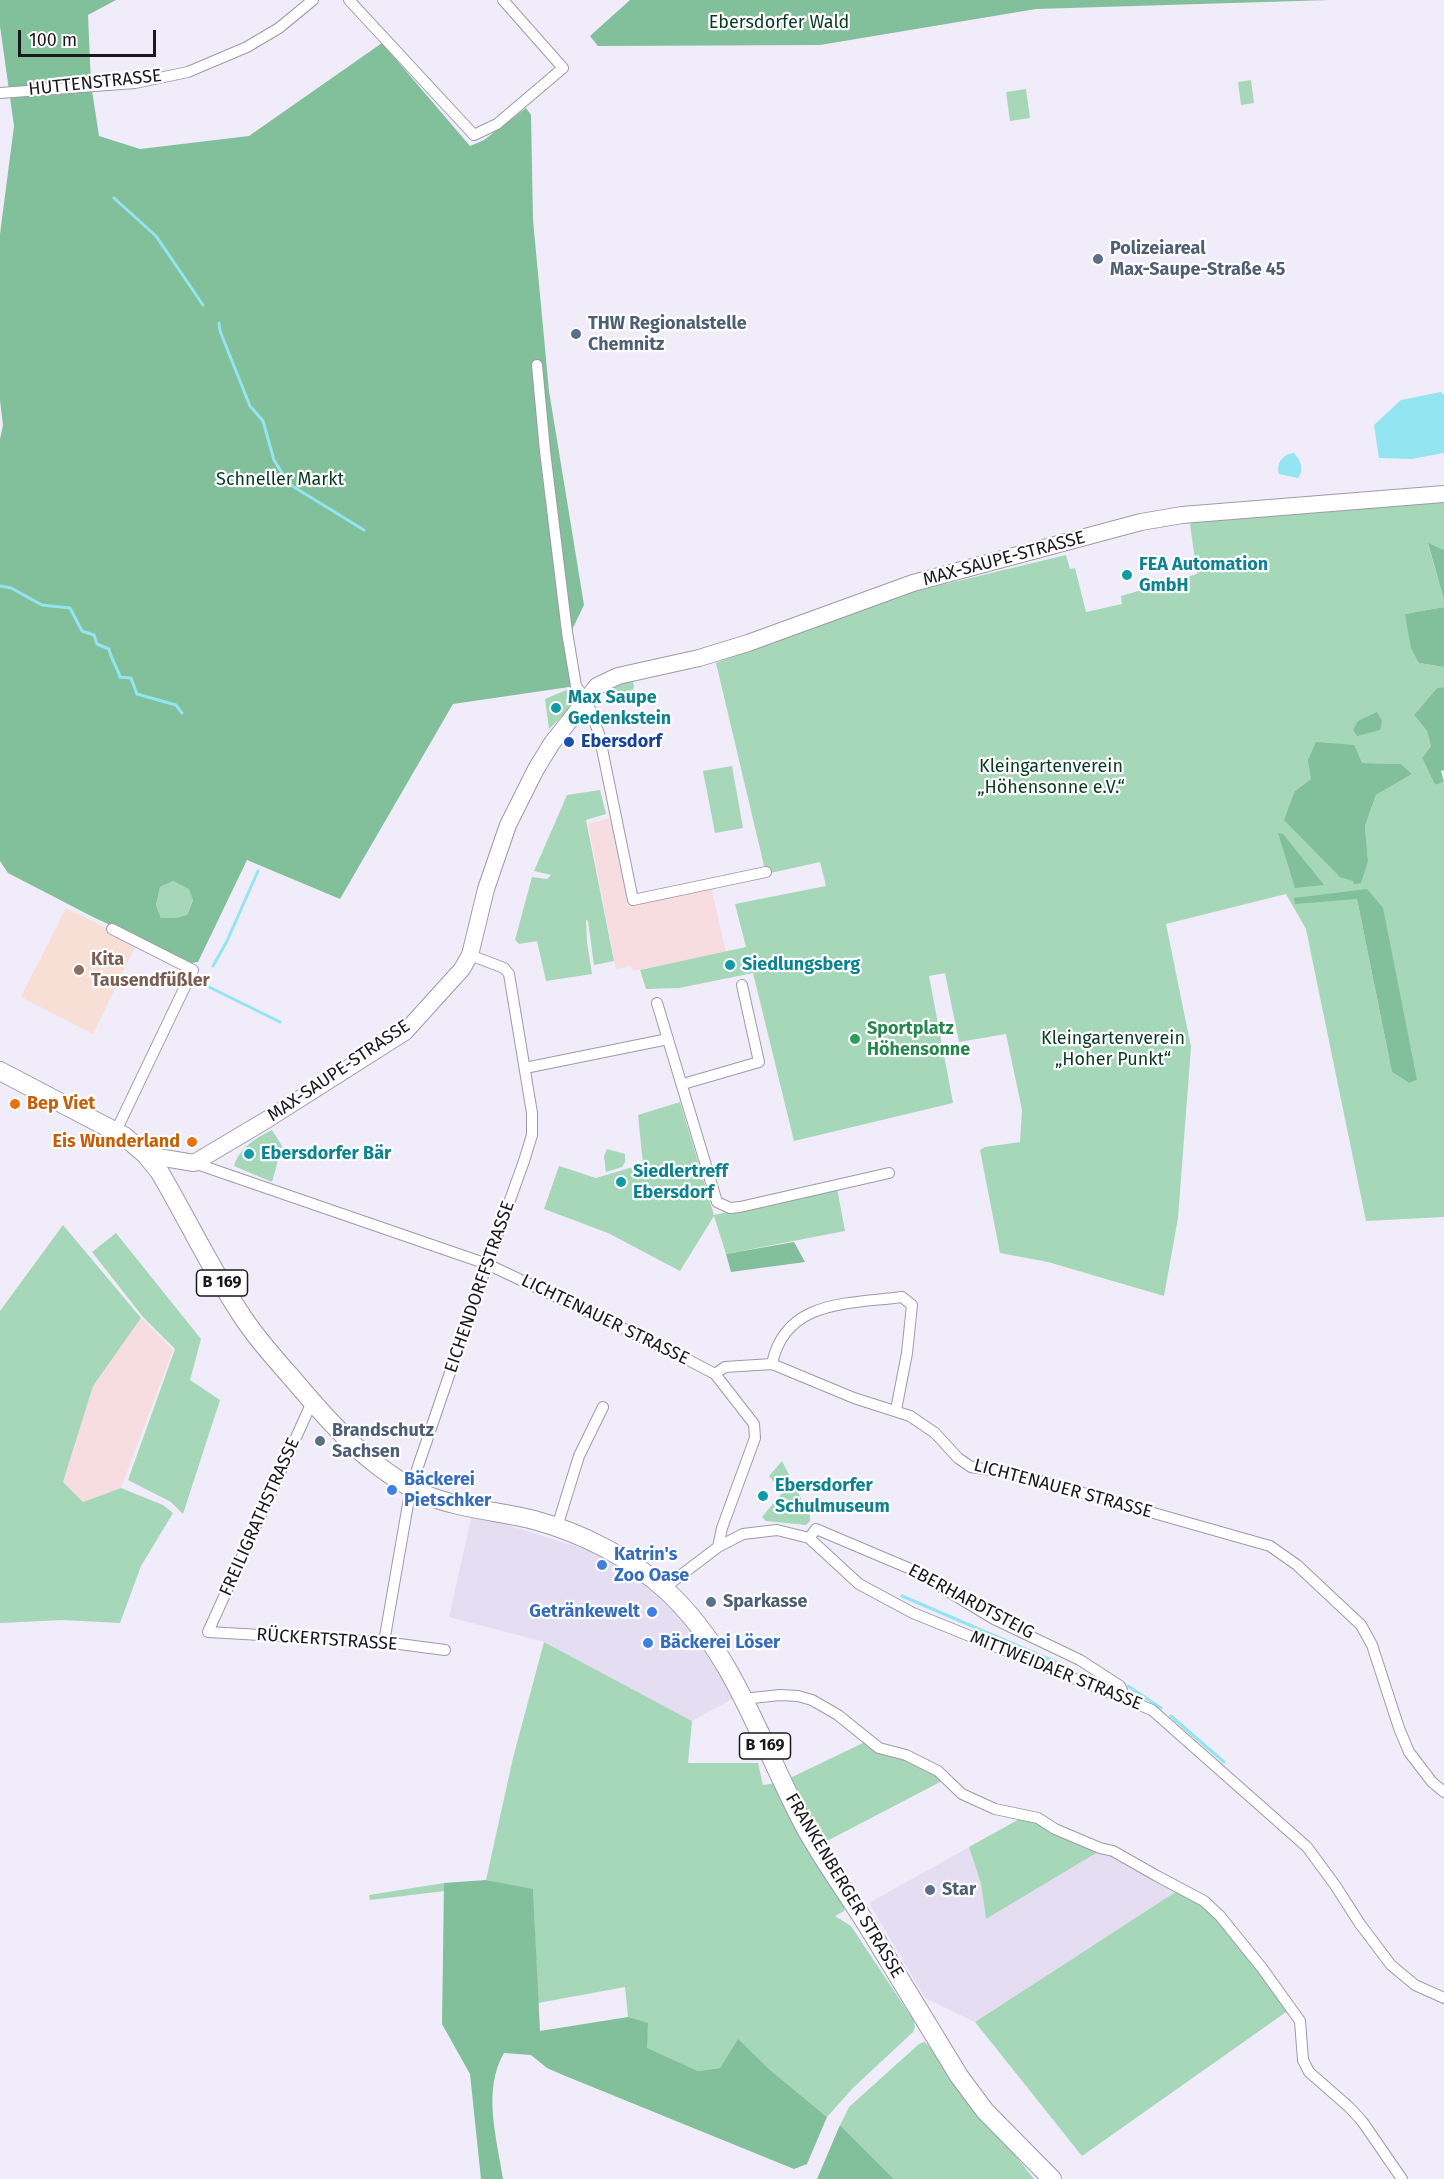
<!DOCTYPE html>
<html>
<head>
<meta charset="utf-8">
<style>
	body { margin:0 }
	#map { position:relative; width:1444px; height:2179px; overflow:hidden; background:#f1ecfa; font-family:"Fira Sans",sans-serif }
	canvas { display:block }
	.scale { position:absolute; left:18px; top:30px; width:138px; height:27px; box-sizing:border-box; border:3px solid #19181d; border-top:0; padding-left:8px; font-size:18px; line-height:21px; white-space:nowrap; color:#19181d; -webkit-text-stroke:4px #fff; paint-order:stroke }
</style>
</head>
<body>
<div id="map">
<canvas width="1444" height="2179"></canvas>
<div class="scale">100 m</div>
</div>
<script>
const g = document.querySelector('canvas').getContext('2d');
g.lineJoin = 'round';
function fillPath(path, color) { g.fillStyle = color; g.fill(path, 'evenodd'); }
function strokePath(path, color, width, dash) { g.strokeStyle = color; g.lineWidth = width; g.lineCap = dash ? 'butt' : 'round'; g.setLineDash(dash || []); g.stroke(path); }
function write(font, color, halo, rows, align = 'center') {
  g.font = font + ' "Fira Sans",sans-serif'; g.lineWidth = 4.5; g.setLineDash([]); g.textBaseline = 'middle'; g.strokeStyle = halo; g.fillStyle = color; for (const [text, x, y, turn = 0] of rows) {
    g.save(); g.translate(x, y); g.rotate((+turn || 0) * Math.PI / 180); g.textAlign = isNaN(turn) ? turn : align; if (halo) g.strokeText(text, 0, 0); g.fillText(text, 0, 0); g.restore();
  }
}
const built = new Path2D(`
	M472,1514L646,1568L745,1692L692,1721L544,1642L449,1617Z
	M969,1847L981,1884L986,1919L1098,1852L1115,1855L1177,1891L975,2022L925,1998L869,1903Z`);
const industrial = new Path2D(`
	M610,818L628,906L711,887L726,952L633,971L631,966L616,969L588,824Z
	M141,1318L173,1350L121,1488L83,1502L63,1482L93,1386Z`);
const education = new Path2D(`
	M66,908L137,943L93,1034L21,997Z`);
const green = new Path2D(`
	M1251,80L1254,103L1241,105L1238,82Z
	M1026,89L1030,118L1010,121L1006,92Z
	M1444,502V550L1428,544L1444,600V607L1405,614L1419,663L1444,667V687L1437,688L1414,715L1427,731L1431,746L1422,758L1435,785L1444,782V1217L1366,1221L1306,929L1286,894L1166,924L1191,1047L1178,1218L1164,1296L1048,1262L1000,1253L980,1150L985,1147L1020,1142L1022,1110L1006,1034L959,1042L945,973L929,976L953,1103L794,1141L753,973L679,988L646,989L640,970L746,947L735,904L826,886L820,862L766,874L716,663L887,598L1066,555L1070,569L1075,568L1086,612L1122,604L1121,596L1197,574L1190,524L1194,522ZM1362,763L1401,764L1412,774L1376,795L1365,826L1368,861L1295,791L1311,779ZM1357,899L1417,1080L1409,1083L1392,1072Z
	M632,679L634,686L633,690L607,697L604,695V690Z
	M576,686L578,700L549,729L545,699Z
	M732,766L743,828L715,833L703,771Z
	M600,790L606,814L586,820L614,961L594,965L588,921L586,920L587,942L592,974L546,981L537,941L519,944L515,940L532,877L547,879L551,875L534,871L567,795Z
	M173,881L190,889L193,899L187,915L175,918H161L156,905L160,887Z
	M680,1102L714,1215L837,1188L845,1231L726,1254L714,1216L680,1271L608,1233L544,1209L559,1166L596,1178L643,1164L638,1115Z
	M272,1130L282,1146L272,1182L234,1166C240,1147 256,1138 272,1130Z
	M607,1149L625,1154V1162L622,1167L606,1172L604,1156Z
	M63,1225L141,1318L93,1386L63,1482L83,1502L121,1488L163,1505L173,1513L141,1566L120,1623L62,1620L0,1623V1311Z
	M116,1233L201,1339L190,1380L220,1400L183,1514L171,1502L128,1480L175,1349L143,1317L92,1252Z
	M782,1461L810,1516V1521L806,1525L766,1521L762,1517L783,1492L769,1476Z
	M544,1642L692,1721L688,1763H758L763,1785L777,1783L845,1906L844,1911L835,1916L851,1926L914,2021L915,2027L913,2032L853,2088L827,2117L769,2069L738,2040L720,2068L698,2071L646,2048L648,2024L628,2017L625,1987L538,2003L533,1890L486,1880L513,1758Z
	M865,1742C891,1752 924,1761 944,1780L825,1842L786,1780Z
	M1023,1817L1098,1852L986,1919L981,1884L969,1847Z
	M444,1883L445,1891L370,1900L369,1895Z
	M1177,1891L1198,1900L1215,1915L1289,2010L1082,2156L975,2022Z
	M924,2042L927,2044L1034,2179H894L840,2125L849,2107L919,2044Z`);
const forest = new Path2D(`
	M0,0H116L88,15L91,84L99,136L140,149L249,136L382,43L470,146L484,140L526,108L531,115L533,220L549,391L584,605L569,636L576,686L453,704L340,899L247,860L198,962L192,963L93,917L8,873L0,861V439L3,425L0,400V234L14,126L0,26ZM173,881L189,889L193,900L187,915L175,918H161L156,905L160,887Z
	M630,0H1330L1036,9L820,45L598,46L590,36Z
	M1428,543L1444,550V600Z
	M1444,607V667L1419,663L1411,648L1405,614Z
	M1444,687V770L1441,771L1444,782L1435,785L1422,758L1431,746L1427,731L1414,715L1437,688Z
	M1377,712L1382,721L1380,730L1357,736L1353,730L1358,721Z
	M1316,742L1354,745L1362,763L1401,764L1412,774L1376,795L1365,826L1368,861L1361,883L1354,884L1353,881L1340,877L1284,820L1295,791L1311,779L1308,760Z
	M1278,833L1283,834L1324,885L1295,888Z
	M1367,889L1383,908L1417,1080L1409,1083L1392,1072L1357,899L1295,904L1294,898Z
	M794,1242L805,1262L731,1272L726,1254Z
	M486,1880L533,1889L540,2031L628,2017L648,2023L647,2048L698,2071L720,2068L738,2039L769,2069L827,2117L807,2164L794,2169L563,2075L547,2068L531,2055L504,2053C482,2090 497,2139 503,2179H481L470,2074L442,2024L444,1883Z
	M840,2125L894,2179H817Z`);
const water = new Path2D(`
	M1441,392L1444,395V453L1411,459L1379,458L1374,425L1401,400Z
	M1294,453C1300,460 1305,469 1298,478L1279,474C1276,463 1283,454 1294,453Z`);
const stream = new Path2D(`
	M114,198L156,236L203,305
	M219,323L220,331L250,406L263,421L274,460L289,484L364,530
	M0,586L11,588L42,605L70,608L82,631L94,635L97,644L109,649C111,659 117,667 120,677L131,678L137,694L176,705L182,713
	M213,966L227,941L258,871
	M205,985L280,1022
	M902,1596L1058,1663
	M1128,1686L1161,1708
	M1171,1716L1224,1762`);
const street = new Path2D(`
	M349,0L474,135L497,124L563,68L503,0
	M0,93L135,83L188,72L247,47L279,28L313,0
	M537,365L545,451L567,632L576,686L587,701L599,734L633,900L766,872
	M112,929L193,970L116,1131
	M657,1003L717,1202L730,1208L740,1207L889,1173
	M525,1068L668,1039
	M683,1084L759,1062L742,985
	M194,1163L487,1264L679,1355L715,1374L754,1424L755,1438L722,1528L718,1547
	M772,1364C785,1299 850,1304 902,1297L912,1305L907,1353L896,1410
	M715,1374L725,1367L772,1364L854,1398L910,1416L935,1433L958,1458L971,1467L1016,1474L1270,1546L1297,1565L1361,1625L1372,1645L1399,1728L1409,1752L1432,1782L1444,1792
	M312,1402L208,1632L384,1642L445,1650
	M557,1527L579,1456L603,1407
	M809,1538L816,1529L913,1570L994,1619L1080,1660L1120,1686L1125,1697
	M664,1588L718,1547L743,1534L777,1530L809,1538L859,1584L913,1613L1152,1710L1307,1847L1335,1885L1360,1924L1391,1965L1415,1985L1444,1998
	M384,1642L411,1487L487,1264L524,1161L532,1135V1113L509,974L504,968L470,955
	M743,1699L780,1695L798,1696L812,1700L838,1715L879,1748L906,1755L938,1771L962,1794L995,1809L1038,1818L1055,1829L1100,1848L1113,1851L1157,1876L1204,1901L1220,1916L1262,1968L1300,2021L1303,2060L1309,2072L1349,2107L1362,2121L1402,2179`);
const secondary = new Path2D(`
	M146,1155L194,1163L268,1119L405,1032L462,969L470,955L486,889L508,825L536,769L552,743L597,686L618,676L699,658L748,643L913,583L1141,522L1182,515L1444,494`);
const primary = new Path2D(`
	M0,1071L124,1136L146,1155L159,1171C188,1220 212,1272 244,1319C258,1340 275,1359 292,1378C329,1422 370,1469 424,1494C459,1509 498,1511 534,1520C582,1533 631,1558 667,1591C736,1655 762,1748 806,1829C824,1862 847,1893 867,1925C898,1975 928,2026 959,2076L985,2111L1052,2179`);
const markers = [
	[1098,259,6,"#5c6f8a"],
	[576,334,6,"#5c6f8a"],
	[1127,575,6,"#0f9aa8"],
	[556,708,6,"#0f9aa8"],
	[569,742,6,"#1a4fb4"],
	[730,965,6,"#0f9aa8"],
	[79,970,6,"#8d6e63"],
	[855,1039,6,"#2e9e5b"],
	[15,1104,6,"#e8710a"],
	[192,1142,6,"#e8710a"],
	[249,1154,6,"#0f9aa8"],
	[621,1182,6,"#0f9aa8"],
	[320,1441,6,"#5c6f8a"],
	[392,1490,6,"#3f7fe0"],
	[763,1496,6,"#0f9aa8"],
	[602,1565,6,"#3f7fe0"],
	[711,1602,6,"#5c6f8a"],
	[652,1612,6,"#3f7fe0"],
	[648,1643,6,"#3f7fe0"],
	[930,1890,6,"#5c6f8a"]
];
const shields = [
	[222,1283,51],
	[765,1746,51]
];
const shieldNames = [
	["B 169",222,1283],
	["B 169",765,1746]
];
const parkNames = [
	["Ebersdorfer Wald",779,23],
	["Schneller Markt",280,480],
	["Kleingartenverein",1051,767],
	["„Höhensonne e.V.“",1051,788],
	["Kleingartenverein",1113,1039],
	["„Hoher Punkt“",1113,1060]
];
const streetNames = [
	["HUTTENSTRASSE",95,83,-6],
	["MAX-SAUPE-STRASSE",1004,559,-15],
	["MAX-SAUPE-STRASSE",339,1071,-34],
	["EICHENDORFFSTRASSE",480,1287,-71],
	["LICHTENAUER STRASSE",605,1320,26],
	["LICHTENAUER STRASSE",1063,1489,15],
	["FREILIGRATHSTRASSE",260,1517,-66],
	["EBERHARDTSTEIG",971,1602,28],
	["RÜCKERTSTRASSE",327,1640,4],
	["MITTWEIDAER STRASSE",1056,1671,22],
	["FRANKENBERGER STRASSE",844,1886,59]
];
const serviceNames = [
	["Polizeiareal",1110,249],
	["Max-Saupe-Straße 45",1110,270],
	["THW Regionalstelle",588,324],
	["Chemnitz",588,345],
	["Brandschutz",332,1431],
	["Sachsen",332,1452],
	["Sparkasse",723,1602],
	["Star",942,1890]
];
const cultureNames = [
	["FEA Automation",1139,565],
	["GmbH",1139,586],
	["Max Saupe",568,698],
	["Gedenkstein",568,719],
	["Siedlungsberg",742,965],
	["Ebersdorfer Bär",261,1154],
	["Siedlertreff",633,1172],
	["Ebersdorf",633,1193],
	["Ebersdorfer",775,1486],
	["Schulmuseum",775,1507]
];
const transitNames = [
	["Ebersdorf",581,742]
];
const educationNames = [
	["Kita",91,960],
	["Tausendfüßler",91,981]
];
const leisureNames = [
	["Sportplatz",867,1029],
	["Höhensonne",867,1050]
];
const foodNames = [
	["Bep Viet",27,1104],
	["Eis Wunderland",180,1142,"right"]
];
const shopNames = [
	["Bäckerei",404,1480],
	["Pietschker",404,1501],
	["Katrin's",614,1555],
	["Zoo Oase",614,1576],
	["Getränkewelt",640,1612,"right"],
	["Bäckerei Löser",660,1643]
];
fillPath(built, '#e5def3');
fillPath(industrial, '#f8dde0');
fillPath(education, '#f7dfd5');
fillPath(green, '#a6d7b9');
fillPath(forest, '#82bf9b');
fillPath(water, '#92e5f1');
strokePath(stream, '#92e5f1', 3);
strokePath(street, '#9e9aa7', 12);
strokePath(secondary, '#9e9aa7', 18);
strokePath(primary, '#9e9aa7', 20);
strokePath(street, '#fff', 10);
strokePath(secondary, '#fff', 16);
strokePath(primary, '#fff', 18);
for (const [x, y, r, color] of markers) { const dot = new Path2D(); dot.arc(x, y, r, 0, 2 * Math.PI); g.fillStyle = color; g.fill(dot); strokePath(dot, '#fff', 2); }
for (const [x, y, w] of shields) { const box = new Path2D(); box.roundRect(x - w / 2, y - 13, w, 26, 4.5); g.fillStyle = '#fff'; g.fill(box); strokePath(box, '#19181d', 1.5); }
write('bold 16px', '#19181d', null, shieldNames);
write('18px', '#073a23', '#fff', parkNames);
write('18px', '#19181d', '#fff', streetNames);
write('bold 18px', '#4e5e75', '#fff', serviceNames, 'left');
write('bold 18px', '#0d838f', '#fff', cultureNames, 'left');
write('bold 18px', '#164399', '#fff', transitNames, 'left');
write('bold 18px', '#785e54', '#fff', educationNames, 'left');
write('bold 18px', '#27864d', '#fff', leisureNames, 'left');
write('bold 18px', '#c56008', '#fff', foodNames, 'left');
write('bold 18px', '#366cbe', '#fff', shopNames, 'left');
</script>
</body>
</html>
